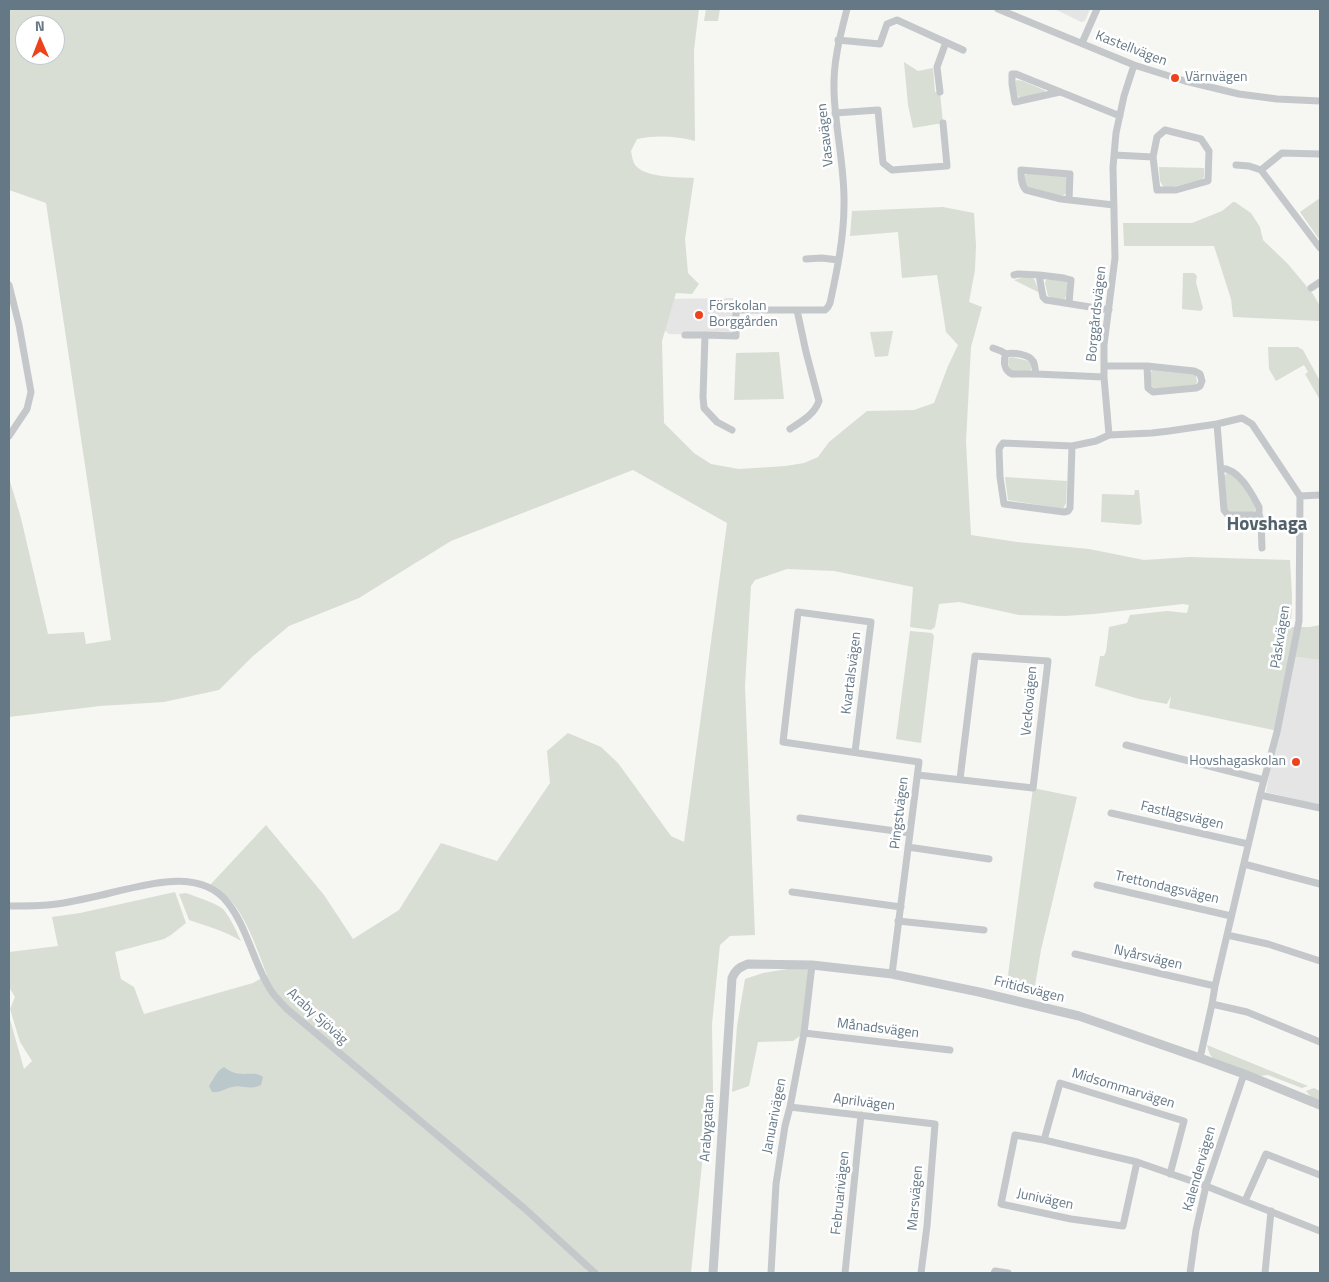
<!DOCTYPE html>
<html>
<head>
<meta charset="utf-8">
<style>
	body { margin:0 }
	#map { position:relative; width:1329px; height:1282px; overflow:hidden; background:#f6f6f3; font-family:"Titillium Web",sans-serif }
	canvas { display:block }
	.frame { position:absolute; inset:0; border:10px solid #647886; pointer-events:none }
	.north { position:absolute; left:15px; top:15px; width:50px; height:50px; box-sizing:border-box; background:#fff; border:1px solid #c1c9cf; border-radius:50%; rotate:359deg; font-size:14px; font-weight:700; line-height:20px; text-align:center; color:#647886 }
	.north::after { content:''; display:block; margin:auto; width:18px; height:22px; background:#ec431d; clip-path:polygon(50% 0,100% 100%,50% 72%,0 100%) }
</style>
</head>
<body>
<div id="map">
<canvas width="1329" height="1282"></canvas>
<div class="frame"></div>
<div class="north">N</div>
</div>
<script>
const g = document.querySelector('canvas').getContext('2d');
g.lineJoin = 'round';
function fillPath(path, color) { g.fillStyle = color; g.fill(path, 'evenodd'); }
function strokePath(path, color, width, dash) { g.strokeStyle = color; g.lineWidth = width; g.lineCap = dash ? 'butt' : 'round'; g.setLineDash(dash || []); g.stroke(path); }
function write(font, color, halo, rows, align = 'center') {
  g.font = font + ' "Titillium Web",sans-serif'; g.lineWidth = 5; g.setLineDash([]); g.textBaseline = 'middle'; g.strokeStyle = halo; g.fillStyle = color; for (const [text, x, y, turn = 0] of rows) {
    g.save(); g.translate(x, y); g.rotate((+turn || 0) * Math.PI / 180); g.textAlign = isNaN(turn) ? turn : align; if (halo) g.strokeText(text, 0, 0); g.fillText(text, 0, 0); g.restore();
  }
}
const built = new Path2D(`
	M1055,9H1090L1085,21L1081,22Z
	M736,298V336L669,334L663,329L664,299Z
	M1296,657L1320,660V805L1266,792L1278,731Z`);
const green = new Path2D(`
	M9,9H699L694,50L695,141C676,136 657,135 637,139L631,151C632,156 633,163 636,166C647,178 678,177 694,178L685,239L688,273L699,284L692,294L676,293L662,341L664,423L694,453L711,464L739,469L786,466L804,463L818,457L829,442L867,411L914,410L934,403L948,366L958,345L946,332L937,275L902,278L898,232L850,236L852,211L943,207L974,213L976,245L975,270L969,302L982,307L971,347L966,442L971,535L1017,542L1089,549L1144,560L1190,557L1290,560C1291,582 1294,605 1290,627H1310L1320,625V660L1296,657L1278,731L1169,708L1171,696L1167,704L1139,699L1095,686L1100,656H1104L1106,652L1109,627L1127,623L1130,615L1167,611L1187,613L1189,605L1183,604L1094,614L1065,616L1019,615L959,602L939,604L935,627L931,630L910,627L913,587L834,571L787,569L755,580L751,586L745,686L755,935L730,936L720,945L712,1024L713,1091L705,1134L691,1273H9V1016L24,1069L32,1061L20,1042L10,1009L15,997L9,987V952L58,946L52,917L80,913L175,892L186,923L171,935L164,939L115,952L121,979L134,987L144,1014L253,983L267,975C259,954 247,919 232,902C226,895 218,890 210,885L266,825L324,895L353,939L399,910L441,843L497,861L550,783L547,751L568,733L601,747L618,763L671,836L684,842L727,523L633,470L451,541L359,598L289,626L252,657L219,690L164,702L100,706L9,717V478L21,518L48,634L84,632L86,644L111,640L46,203L9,190ZM25,25H55V55H25Z
	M706,9H720L718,21H704Z
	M904,62L918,71L933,68L935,92H940L943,123L913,128L908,105Z
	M1017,80L1023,81L1044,90L1045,91V93L1021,98L1018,96L1016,90L1015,82Z
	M1159,167L1204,168V177L1201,180L1173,187L1164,188L1160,181Z
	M1028,173L1066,176L1068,180L1067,193L1062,196L1028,187C1025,185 1024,179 1025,175Z
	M1320,198V238L1319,239L1300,212Z
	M1233,202H1235L1251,213L1260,227L1263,240L1288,264L1313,294L1320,306V321L1233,317L1231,299L1214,246H1124L1123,223H1192L1222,211Z
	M1183,273H1194L1197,276L1196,282L1203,308L1201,311L1182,309Z
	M1025,277H1030L1034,279L1040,293L1014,280Z
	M1049,279L1066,281C1069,286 1067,294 1065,299C1059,300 1053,299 1048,296L1045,283L1046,280Z
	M893,331L888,356L875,357L870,332Z
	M1268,347H1298L1303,350L1320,381V400L1305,374L1308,372L1304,365L1276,381L1269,369Z
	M779,352L784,399L734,400L736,353Z
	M1012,357L1029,361L1032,365L1031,369L1030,371H1012L1010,370L1008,361L1009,358Z
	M1153,369L1194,374L1196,376L1197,382L1195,385L1155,389L1151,385L1150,373Z
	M1227,473C1239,473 1249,497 1256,507L1254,512H1230L1227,508L1224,476Z
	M1005,477L1067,481L1066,503L1063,509L1008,500Z
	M1135,490H1139L1142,523L1139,525L1101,522L1102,494L1134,495Z
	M910,631L932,633L934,636L921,743L896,739Z
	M1033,788L1077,797L1041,950L1033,997L1006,990Z
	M186,893C196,897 216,903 223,909C231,918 236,931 241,941C225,931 207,926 189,920L179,894Z
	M812,965L804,1033L793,1041L758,1042L749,1086L732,1092L737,1026L745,979L763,973Z
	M1207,1045L1308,1086L1302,1088L1273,1077L1268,1075L1259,1076L1217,1061C1210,1057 1209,1053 1207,1045Z
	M1314,1088L1320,1091V1102L1311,1097L1306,1091Z`);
const water = new Path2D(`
	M224,1067C239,1080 253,1069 263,1077L261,1085C248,1091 243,1084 232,1087C224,1089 220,1093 212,1092L209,1086C214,1079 216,1071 224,1067Z`);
const minor = new Path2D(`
	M998,9L1134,65L1185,81L1239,94L1277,99L1320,101
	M838,40L880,44L887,24L897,20L963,50
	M1082,43L1097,9
	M940,92L937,67L946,42
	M1060,92L1015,102L1012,84V74H1016L1120,116
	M835,113L878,110L883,163L892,170L947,166L943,123
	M1320,154L1282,153L1261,170L1320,248
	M1114,155L1153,157L1157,137L1165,130L1201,139L1209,151L1208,181L1176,190H1157L1153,157
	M1236,165L1249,166L1261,170
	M1069,200L1070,174L1021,170C1021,177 1021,185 1026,190L1061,199L1114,205
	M806,259L822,258L838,260
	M1014,275L1018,274L1039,275
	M9,285L19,325L31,392L27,409L9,436
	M1311,288L1320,282
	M1069,303L1071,280L1064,278L1039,275L1043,297L1046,300L1109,310
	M685,335H705
	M993,348L1001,351L1006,354
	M1104,366H1147L1194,371L1200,374L1202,381L1200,386L1196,388L1153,392L1148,388L1147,366
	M1036,374H1012C1004,371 1003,361 1006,354C1012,352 1029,354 1033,361C1035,364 1035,370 1036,374L1104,377
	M1217,424L1224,510L1228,515H1258L1259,512V507C1251,492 1239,469 1221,468
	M790,429C802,421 814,415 819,401L806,352L797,310
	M732,430L717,422L704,408L703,397L705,335L736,336V310H825L828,307L830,303C837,271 844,237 844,205C845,167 835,129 834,91C833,62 840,36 847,9
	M1109,435L1104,377V345L1115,258L1113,167L1116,133L1124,96L1134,65
	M1072,446L1070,508L1068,511L1064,512L1004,504L1000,477L999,450L1000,447L1003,443L1072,446L1096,441L1109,435L1152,433L1169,431L1217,424L1242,418L1252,424L1300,496
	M1300,496L1320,495
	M1259,514L1261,521L1262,548
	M1126,745L1264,780
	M855,752L871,622L798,612L783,742L919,762L892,974
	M918,775L1033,788L1048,661L975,656L960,779
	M1260,795L1320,808
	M1111,813L1248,844
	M800,818L910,833
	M908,847L989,859
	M1244,864L1320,884
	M1097,885L1231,916
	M792,892L901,907
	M9,906C30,906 49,906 69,902C84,899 99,896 114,892C150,884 201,868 228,903C248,929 253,962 270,989C274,996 281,1003 287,1009L524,1208L595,1273
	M898,921L984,930
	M1227,935L1268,944L1320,961
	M1075,954L1215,986
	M1212,1004L1247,1012L1320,1042
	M804,1033L950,1050
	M1200,1058L1212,1004L1215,986L1260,795L1277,732L1299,621L1300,496
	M790,1107L935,1124L927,1226L921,1273
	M1044,1140L1060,1083L1184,1121L1170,1174
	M1137,1162L1123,1226L1071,1219L1001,1204L1015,1135L1044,1140L1137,1162L1206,1186L1320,1231
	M1245,1201L1266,1154L1320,1175
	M771,1273L776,1184L785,1126L790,1107L804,1033L812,965
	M845,1273L861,1115
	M994,1273L995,1271L1008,1273
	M1190,1273L1196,1230L1206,1186L1244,1074
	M1265,1273L1271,1211`);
const tertiary = new Path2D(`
	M713,1273L732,978C736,969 740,967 748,964L812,965L892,974L979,992L1079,1016L1200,1058L1244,1074L1320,1105`);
const markers = [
	[1175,78,5,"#ec431d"],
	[699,315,5,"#ec431d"],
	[1296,762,5,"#ec431d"]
];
const streetNames = [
	["Kastellvägen",1131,49,21],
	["Vasavägen",826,135,-96],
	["Borggårdsvägen",1097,314,-84],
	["Påskvägen",1281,637,-81],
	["Kvartalsvägen",852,673,-83],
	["Veckovägen",1030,701,-85],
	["Pingstvägen",900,813,-83],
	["Fastlagsvägen",1182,816,13],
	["Trettondagsvägen",1167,888,13],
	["Nyårsvägen",1148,958,13],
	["Fritidsvägen",1029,990,14],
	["Araby Sjöväg",317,1017,42],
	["Månadsvägen",878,1029,7],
	["Midsommarvägen",1123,1089,17],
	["Aprilvägen",864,1103,7],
	["Januarivägen",775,1116,-79],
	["Arabygatan",708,1128,-86],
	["Kalendervägen",1200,1169,-74],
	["Februarivägen",841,1193,-84],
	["Marsvägen",916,1198,-85],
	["Junivägen",1045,1200,12]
];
const poiNames = [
	["Värnvägen",1185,78],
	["Förskolan",709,307],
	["Borggården",709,323],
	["Hovshagaskolan",1286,762,"right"]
];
const districtNames = [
	["Hovshaga",1267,525]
];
fillPath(built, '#e4e5e4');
fillPath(green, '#d8ded4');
fillPath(water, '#bac7cb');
strokePath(minor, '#c4c8cb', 7);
strokePath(tertiary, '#c4c8cb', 9);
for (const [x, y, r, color] of markers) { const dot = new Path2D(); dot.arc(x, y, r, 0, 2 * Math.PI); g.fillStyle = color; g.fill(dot); strokePath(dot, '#fff', 2); }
write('14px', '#647886', '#fff', streetNames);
write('14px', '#647886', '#fff', poiNames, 'left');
write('bold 19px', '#52616a', '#fff', districtNames);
</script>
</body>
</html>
